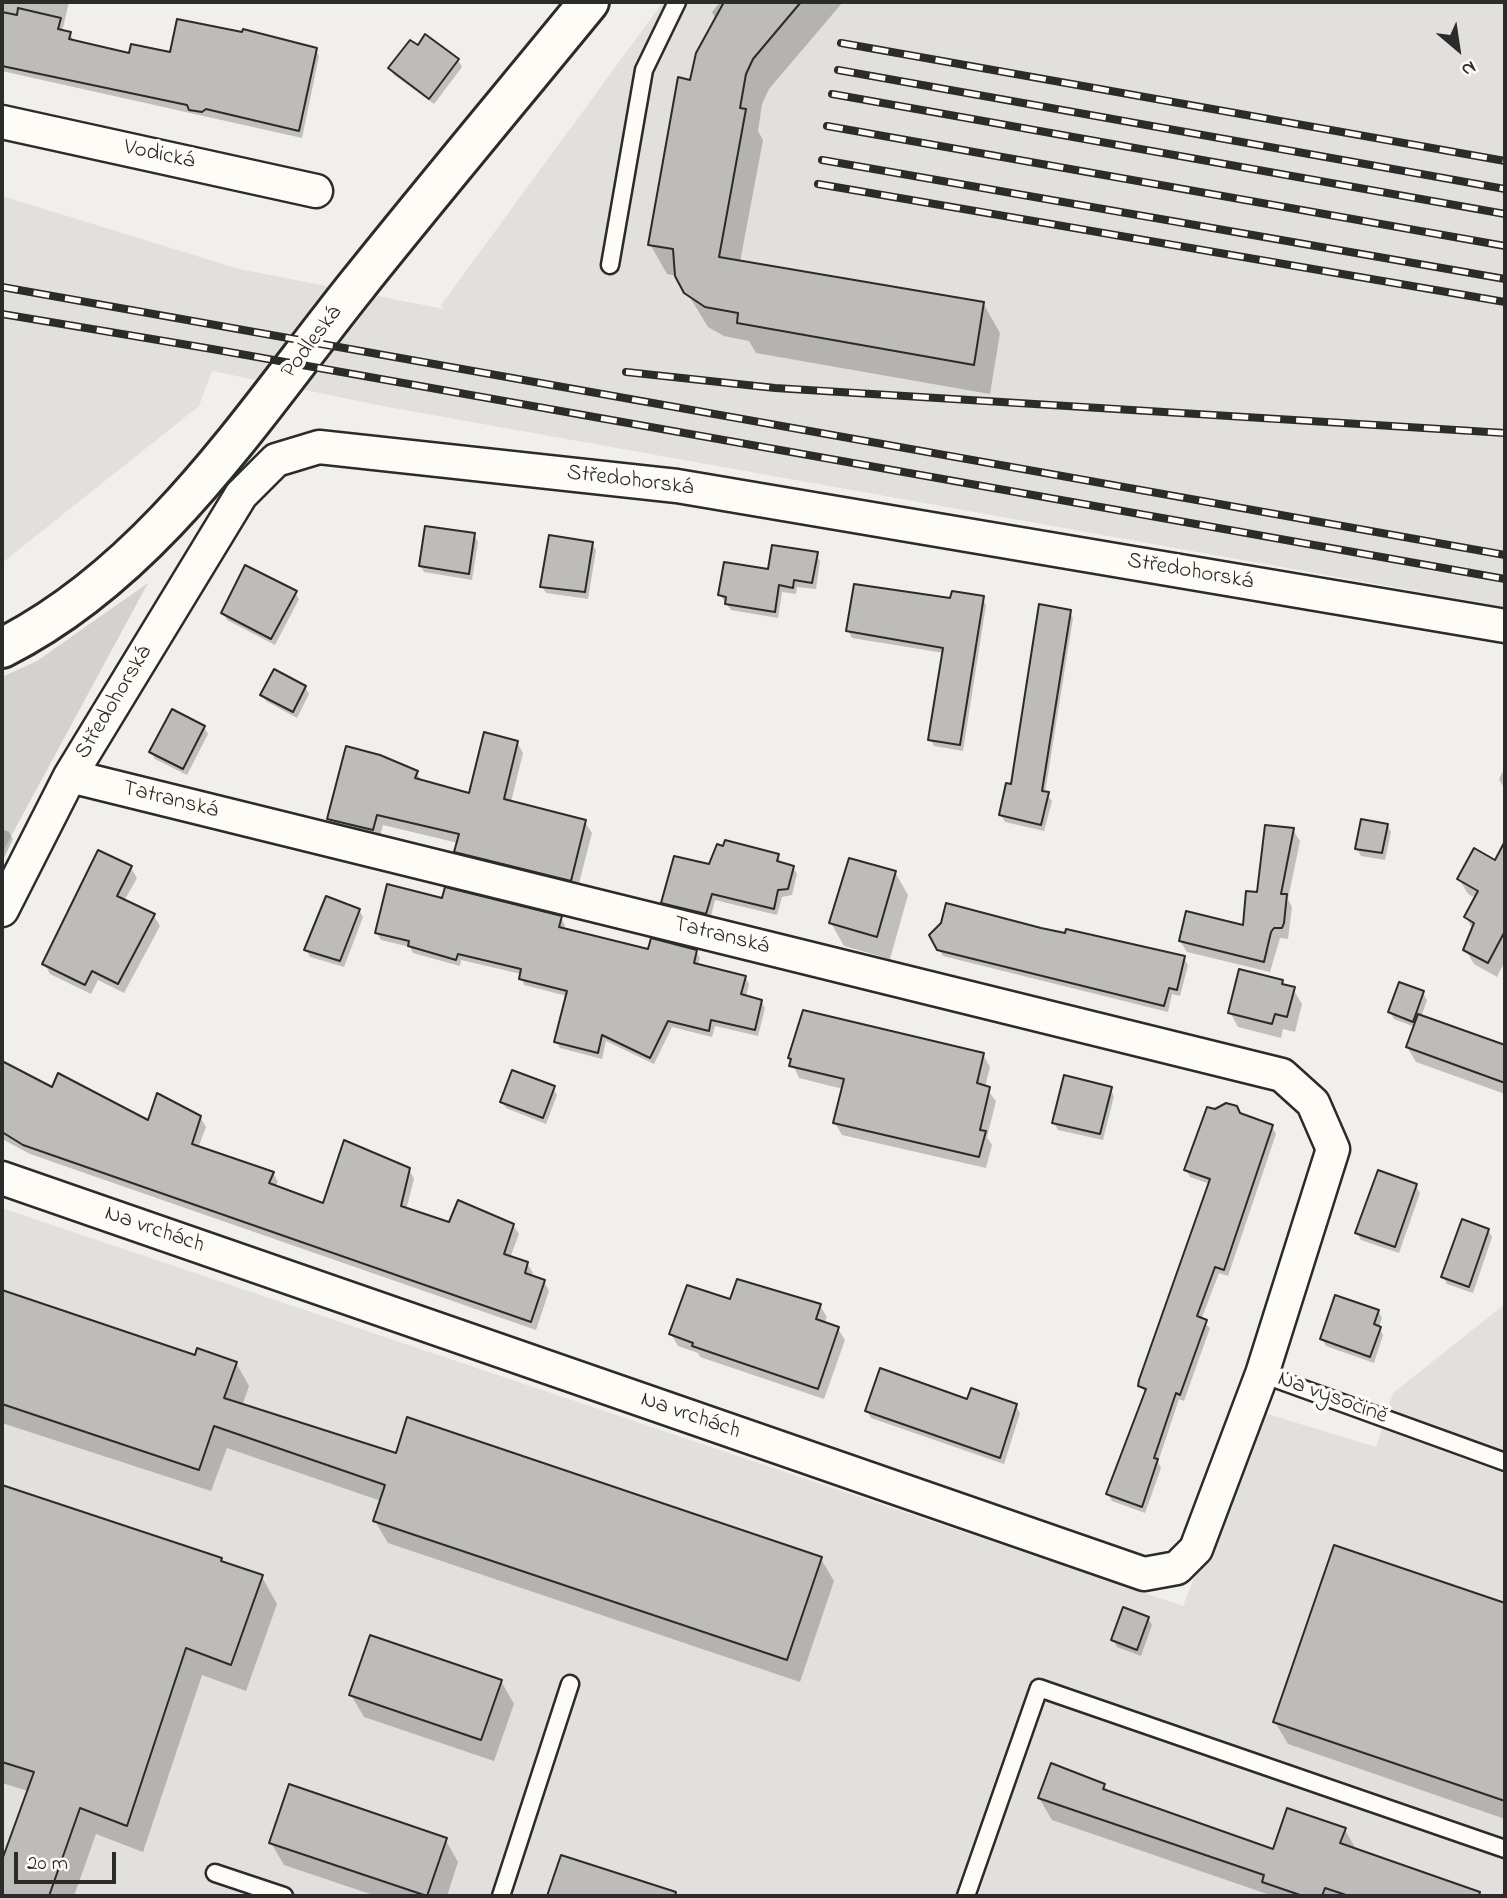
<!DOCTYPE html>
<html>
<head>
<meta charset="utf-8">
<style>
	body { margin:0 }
	#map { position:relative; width:1507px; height:1898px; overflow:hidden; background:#f0efeb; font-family:"Indie Flower",sans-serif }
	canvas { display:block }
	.frame { position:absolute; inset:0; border:4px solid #2b2b2b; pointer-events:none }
	.north { position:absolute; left:1423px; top:14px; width:70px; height:70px; -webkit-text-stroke:5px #fdfcf7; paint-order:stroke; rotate:151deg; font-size:19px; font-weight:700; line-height:28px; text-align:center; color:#2b2b2b }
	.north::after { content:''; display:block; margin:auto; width:24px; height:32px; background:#2b2b2b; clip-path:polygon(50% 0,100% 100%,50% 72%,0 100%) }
	.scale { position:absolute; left:14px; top:1852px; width:102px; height:32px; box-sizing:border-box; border:4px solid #2b2b2b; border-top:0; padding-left:9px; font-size:21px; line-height:24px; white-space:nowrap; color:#2b2b2b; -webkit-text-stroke:5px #fdfcf7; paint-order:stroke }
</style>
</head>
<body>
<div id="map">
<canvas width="1507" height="1898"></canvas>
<div class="frame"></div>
<div class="north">N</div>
<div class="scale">20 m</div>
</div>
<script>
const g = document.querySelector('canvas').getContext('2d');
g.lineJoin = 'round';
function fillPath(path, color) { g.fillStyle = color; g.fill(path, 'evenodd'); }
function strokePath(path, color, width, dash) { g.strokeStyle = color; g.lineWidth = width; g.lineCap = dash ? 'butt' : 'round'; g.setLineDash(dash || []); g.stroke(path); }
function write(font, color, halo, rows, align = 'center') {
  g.font = font + ' "Indie Flower",sans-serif'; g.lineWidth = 7; g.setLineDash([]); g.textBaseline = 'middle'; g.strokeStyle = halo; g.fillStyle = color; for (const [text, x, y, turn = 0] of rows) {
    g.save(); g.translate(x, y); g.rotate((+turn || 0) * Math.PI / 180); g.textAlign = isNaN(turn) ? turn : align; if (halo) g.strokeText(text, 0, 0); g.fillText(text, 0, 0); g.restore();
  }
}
const built = new Path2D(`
	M663,2H1505V607L388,407L212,371L199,406L2,563V196L239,269L444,309L441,305Z
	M2,1208L1183,1606L1261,1412L1376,1447L1393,1393L1505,1304V1896H2Z`);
const green = new Path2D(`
	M148,583L2,853V677L37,661Z`);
const shadow = new Path2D(`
	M2,2H69L62,32L70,34L74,41L130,55L315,49L319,56L302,138L2,71Z
	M720,2H843L769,89L762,104L758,131L763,140L740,262L983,303L1000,333L990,394L756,353L749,341L724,336L708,327L677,276L667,274L650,244L691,82L716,20L712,12Z
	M418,47L458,60L462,67L434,104L394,75L390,68Z
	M474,535L478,542L472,580L424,572L420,565Z
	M592,544L596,550L588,599L546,593L542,586Z
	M816,554L820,561L816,589L797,587L796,594L782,592L778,618L731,610L720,595Z
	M295,592L299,599L275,645L227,620L223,613Z
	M982,598L986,605L963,751L934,746L930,739L944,653L852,638L848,631L952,600Z
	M1069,611L1073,618L1045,793L1052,801L1044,831L1005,822L1001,815Z
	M305,687L309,694L297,718L266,701L262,695Z
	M204,727L208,734L187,775L155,759L151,752Z
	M517,742L523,753L511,802L585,822L592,833L577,891L462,863L456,852L458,843L383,825L379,840L336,830L329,819L416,772L422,781L470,795Z
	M1505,767V790L1499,779Z
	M1387,825L1391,832L1385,860L1361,856L1357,849Z
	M2,829L9,832L13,839L3,860Z
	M1293,830L1300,841L1288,899L1292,907L1288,939L1280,938L1270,972L1187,952L1180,941L1244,927Z
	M1474,851L1505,868V961L1497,977L1474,964L1465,949L1473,930L1466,917L1476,898L1468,894L1459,879Z
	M778,855L781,864L793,867L797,874L792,895L782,897L777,915L715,900L710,920L667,909L663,903L710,866Z
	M131,868L137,878L124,901L154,916L160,926L124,993L98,980L91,994L50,974L44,963Z
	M895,872L908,895L890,959L844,946L831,923Z
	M444,900L561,918L565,925L564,930L650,951H696L700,958L698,965L745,977L749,984L746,997L761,1001L765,1008L758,1036L715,1026L712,1037L672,1027L654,1064L606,1041L602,1059L560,1048L556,1041L567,996L524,985L521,974L461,960L460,966L413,953L410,947L381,940L377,933Z
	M359,910L363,917L344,967L310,957L306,950Z
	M1041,930L1184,958L1188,965L1180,996L1172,994L1168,1012L943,956L932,936Z
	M1282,982L1285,987L1293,989L1302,1004L1295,1032L1283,1029L1281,1038L1238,1027L1230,1012Z
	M1423,993L1427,1000L1421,1017L1505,1046V1094L1416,1062L1407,1047L1415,1027L1394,1019L1390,1012Z
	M983,1054L990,1067L985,1087L996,1101L987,1137L992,1145L986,1168L842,1135L835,1123L843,1089L799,1078L790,1058Z
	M2,1073L149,1123L200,1117L206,1127L198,1148L273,1173L278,1182L275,1187L324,1205L409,1169L414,1179L406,1210L450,1224L513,1225L519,1234L510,1258L527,1263L533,1273L531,1277L544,1281L549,1291L536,1330L30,1154L2,1139Z
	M553,1088L557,1095L546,1124L506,1108L502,1102Z
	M1110,1089L1114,1096L1103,1140L1058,1130L1054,1123Z
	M1240,1115L1272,1127L1276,1134L1228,1276L1219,1273L1201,1320L1210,1328L1184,1401L1179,1399L1158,1462L1161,1468L1145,1513L1112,1501L1108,1494L1146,1393L1140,1386L1210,1184L1190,1177L1186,1170Z
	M1416,1186L1420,1193L1399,1253L1361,1240L1357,1233Z
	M1488,1230L1492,1237L1473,1293L1447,1284L1443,1277Z
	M2,1292L196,1357L236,1363L249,1386L242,1406L397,1455L821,1559L834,1581L800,1682L388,1543L375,1521L381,1501L227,1448L211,1491L2,1423Z
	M731,1302L820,1306L827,1317L824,1324L838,1329L845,1340L824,1399L700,1357L698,1353L678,1346L671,1334Z
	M1378,1311L1382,1318L1379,1327L1383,1335L1374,1363L1326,1346L1322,1339Z
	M968,1401L1016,1406L1020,1413L1004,1464L871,1418L867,1411Z
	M2,1486L220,1559L223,1563L262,1577L277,1604L246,1691L202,1675L143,1852L96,1834L74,1896H2V1850L7,1852L31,1792L2,1783Z
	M1335,1547L1505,1605V1819L1288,1744L1275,1722Z
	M1148,1618L1152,1625L1141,1656L1117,1647L1113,1640Z
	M501,1681L514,1704L494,1761L364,1717L351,1695Z
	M1104,1785L1108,1792L1274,1851L1345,1830L1357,1851L1486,1896H1273L1052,1820L1039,1798Z
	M445,1839L458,1862L447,1896H376L284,1865L271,1843Z
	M562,1857L680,1896H549Z`);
const building = new Path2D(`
	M724,2H801L753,59L746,74L740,108L746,109L719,257L984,302L974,365L737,323L738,313L705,307L684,293L675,276L673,249L648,245L678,77L690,80L696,53Z
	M18,8L61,18L58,29L71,32L69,39L129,53L131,44L170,52L177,19L242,32L243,29L317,48L299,131L206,109L202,112L189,110L187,105L2,66V12L17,15Z
	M425,34L459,59L429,99L388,68L410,40L418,45Z
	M425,526L475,533L469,574L419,566Z
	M549,535L593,542L585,592L540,587Z
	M772,545L818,552L812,583L794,580L793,588L779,585L775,612L725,604L726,597L718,595L724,562L768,569Z
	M245,565L297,591L271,639L221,613Z
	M854,584L950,598L952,591L984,596L960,745L928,740L943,648L846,631Z
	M1039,604L1071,610L1042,791L1049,792L1041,825L999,815L1006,783L1011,784Z
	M274,669L306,686L293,712L260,695Z
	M172,709L205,726L183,769L149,752Z
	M484,732L518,741L504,799L586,820L571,881L454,852L459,834L377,815L373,830L327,819L346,746L380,755L418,771L415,778L469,793Z
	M1361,819L1388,824L1382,853L1355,849Z
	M1265,825L1294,828L1281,894H1287L1284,923L1282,928H1274L1271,932L1264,962L1179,941L1186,911L1243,925L1246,891L1257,892Z
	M725,840L779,854L777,861L794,866L788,889L778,890L774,909L712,894L706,914L661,903L674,856L709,864L717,844L723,846Z
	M1505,841V931L1488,963L1463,950L1474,923L1464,917L1478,891L1457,879L1474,848L1495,860Z
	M98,850L132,866L117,896L155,914L118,984L92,971L85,985L42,964Z
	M849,858L896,871L877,937L829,923Z
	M387,884L442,898L445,887L562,916L559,927L648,949L651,938L697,950L694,963L746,976L741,994L762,1000L755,1030L711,1020L709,1031L668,1021L650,1058L602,1035L598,1053L554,1042L567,991L519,979L521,969L458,954L456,960L408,946L409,941L375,933Z
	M326,896L360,909L340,961L304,950Z
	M946,903L1041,928L1065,933L1066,929L1185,956L1177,990L1169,988L1164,1006L937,950L929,935L941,923Z
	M1239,969L1283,980L1282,984L1295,987L1287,1017L1275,1014L1272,1024L1228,1013Z
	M1399,982L1424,991L1413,1022L1388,1012Z
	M803,1010L984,1053L977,1083L990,1087L980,1130L986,1131L979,1157L833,1123L844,1079L789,1066L791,1059L788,1058Z
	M1418,1014L1505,1045V1083L1406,1047Z
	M2,1061L52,1087L58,1073L148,1120L157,1093L201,1116L192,1144L274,1172L269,1183L323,1203L344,1140L410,1168L401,1206L449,1222L458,1200L514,1224L504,1254L528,1262L525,1273L545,1280L531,1322L23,1145L2,1132Z
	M512,1070L555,1086L543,1118L500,1102Z
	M1064,1075L1112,1087L1100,1134L1052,1123Z
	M1226,1103L1237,1106L1240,1113L1273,1125L1224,1270L1215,1267L1197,1316L1207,1320L1180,1395L1176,1393L1154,1458L1158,1459L1142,1507L1106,1494L1146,1389L1138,1386L1139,1380L1210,1179L1184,1170L1207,1107L1215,1109Z
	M1378,1170L1417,1184L1395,1247L1355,1233Z
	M1462,1219L1489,1229L1469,1287L1441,1277Z
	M737,1279L821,1304L816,1319L839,1327L818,1389L692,1346L693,1343L669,1334L687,1285L730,1299Z
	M2,1290L195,1355L197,1348L237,1362L224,1398L396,1453L407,1417L822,1557L787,1660L373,1521L385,1485L214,1426L199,1470L2,1404Z
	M1335,1295L1379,1310L1374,1324L1381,1327L1370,1357L1320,1339Z
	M880,1368L967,1399L971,1388L1017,1404L1000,1458L865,1411Z
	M2,1485L222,1558L221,1561L263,1575L231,1665L186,1648L127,1826L80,1808L49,1896H2V1860L34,1772L2,1762Z
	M1334,1545L1505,1603V1801L1273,1722Z
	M1123,1607L1149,1617L1137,1650L1111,1640Z
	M370,1635L502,1680L481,1740L349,1695Z
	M1051,1763L1105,1784L1103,1789L1273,1849L1287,1808L1346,1828L1340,1843L1480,1892L1479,1896H1349L1325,1888L1322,1896H1303L1262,1882L1264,1875L1038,1798Z
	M289,1784L447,1838L427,1896L269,1843Z
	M561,1855L676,1892L675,1896H547Z`);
const service = new Path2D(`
	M610,265L644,70L677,2
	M1262,1374L1505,1462
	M215,1873L284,1896
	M501,1896L570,1684
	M966,1896L1039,1688L1505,1849`);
const minor = new Path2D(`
	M2,122L316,191
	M2,910L70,776L241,495L276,460L319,447L677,486L1505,626
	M2,1178L1144,1574L1177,1568L1196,1549L1262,1374L1333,1149L1313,1103L1282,1075L70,776`);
const secondary = new Path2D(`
	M2,648C155,571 253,415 358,284C434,189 512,96 589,2`);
const rail = new Path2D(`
	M841,43L1505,161
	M838,70L1505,189
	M832,94L1505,214
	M827,126L1505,246
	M822,160L1505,279
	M818,184L1505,302
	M2,287L1505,555
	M2,314L212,349L1505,579
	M626,372L775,388L1505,433`);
const streetNames = [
	["Vodická",159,156,12],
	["Podleská",313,343,-53],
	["Středohorská",630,482,7],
	["Středohorská",1190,573,10],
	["Středohorská",115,703,-59],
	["Tatranská",170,801,14],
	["Tatranská",721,937,14],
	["Na vrchách",154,1231,19],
	["Na vysočině",1332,1399,20],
	["Na vrchách",690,1417,19]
];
fillPath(built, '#e1e0dc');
fillPath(green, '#d3d2cf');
fillPath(shadow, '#0003');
fillPath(building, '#bdbcb8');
strokePath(building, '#2b2b2b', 2);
strokePath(service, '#2b2b2b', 21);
strokePath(minor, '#2b2b2b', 37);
strokePath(secondary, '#2b2b2b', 44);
strokePath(service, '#fdfcf7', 16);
strokePath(minor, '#fdfcf7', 32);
strokePath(secondary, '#fdfcf7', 38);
strokePath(rail, '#2b2b2b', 8);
strokePath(rail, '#fdfcf7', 5, [16]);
write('23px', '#2b2b2b', '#fdfcf7', streetNames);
</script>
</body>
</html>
